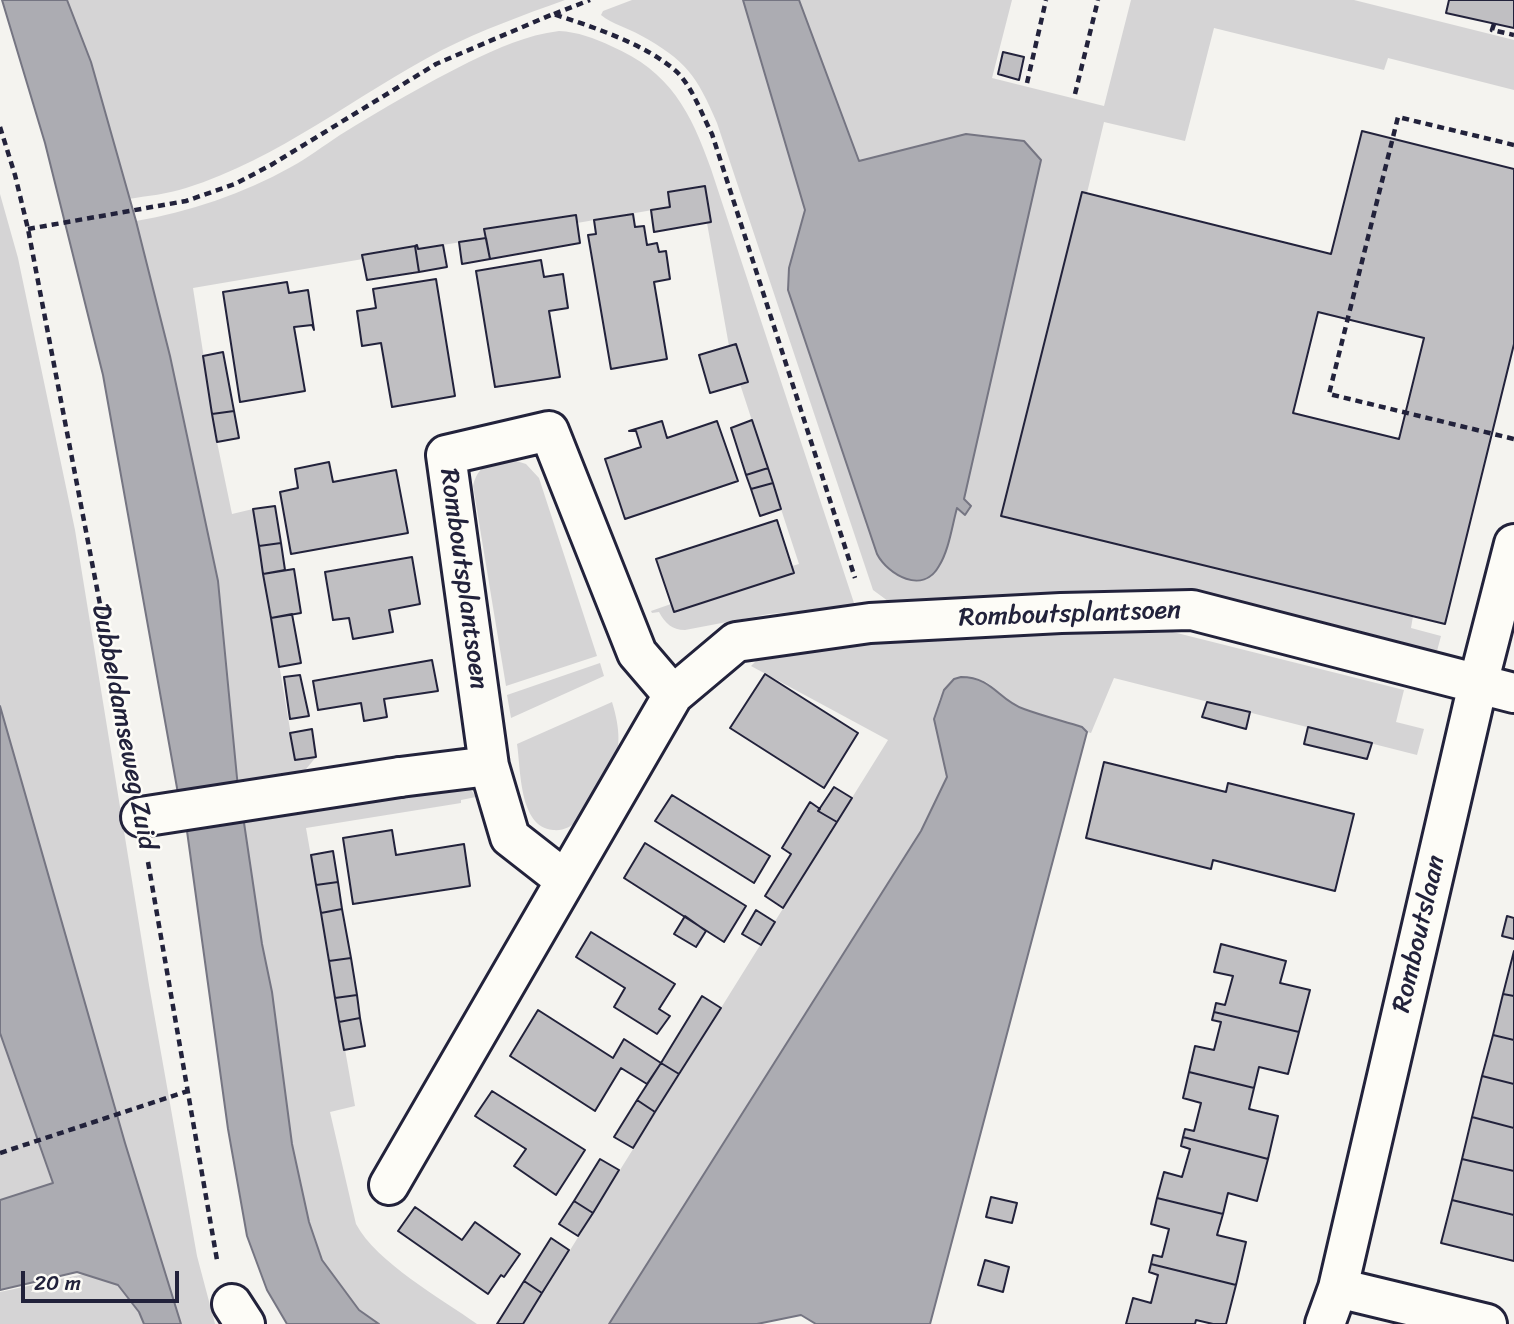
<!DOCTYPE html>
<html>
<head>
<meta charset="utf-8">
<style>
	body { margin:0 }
	#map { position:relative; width:1514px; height:1324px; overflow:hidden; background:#f4f3ef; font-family:Sriracha,sans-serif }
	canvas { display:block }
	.scale { position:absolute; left:21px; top:1271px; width:158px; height:32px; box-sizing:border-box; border:4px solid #22223b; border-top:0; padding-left:9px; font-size:21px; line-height:24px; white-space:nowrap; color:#22223b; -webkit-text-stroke:5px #fdfcf7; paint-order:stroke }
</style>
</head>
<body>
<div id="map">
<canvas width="1514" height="1324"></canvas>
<div class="scale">20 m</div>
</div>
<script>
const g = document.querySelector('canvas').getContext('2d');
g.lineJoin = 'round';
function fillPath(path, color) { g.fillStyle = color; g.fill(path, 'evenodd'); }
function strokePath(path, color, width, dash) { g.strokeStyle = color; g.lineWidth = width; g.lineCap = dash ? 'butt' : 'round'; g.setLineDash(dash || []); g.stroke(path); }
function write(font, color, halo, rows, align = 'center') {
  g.font = font + ' Sriracha,sans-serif'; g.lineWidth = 5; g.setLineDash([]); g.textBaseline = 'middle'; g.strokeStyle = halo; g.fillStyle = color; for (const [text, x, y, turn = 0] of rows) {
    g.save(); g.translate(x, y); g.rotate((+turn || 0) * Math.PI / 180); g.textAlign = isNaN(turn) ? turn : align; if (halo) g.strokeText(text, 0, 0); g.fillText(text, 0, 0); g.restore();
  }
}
const green = new Path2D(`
	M67,0H565C523,15 482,30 442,50C356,95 279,159 186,188C168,194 147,196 128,199L91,62Z
	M632,0H743L805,210L789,268L882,562L896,575L934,573L940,566L957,507L971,506L964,500L1037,179L967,134L859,162L799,0H1012L992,78L1104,106L1131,0H1354L1514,40V90L1388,58L1384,70L1214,28L1185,141L1104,122L1087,193L1082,192L1413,616L1411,628L1441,636L1437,651L1193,591L892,604L873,590L717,123C697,76 686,60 640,35C628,28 612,24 601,15L603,11Z
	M559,31C578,32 594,38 611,46C670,71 691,112 711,169L855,606L769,614L685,630C672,630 665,623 659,612L652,613L651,611L671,604L674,612L793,573L792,566L799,564L740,384L747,382L736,344L729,346L707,223L710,222L670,207L577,223L575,215L485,229L486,238L418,249L417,246L363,259L193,288L217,442L232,514L253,509L295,759L316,757L297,780L238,788L218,581L170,356L136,221C189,212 243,194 291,167C308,158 323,146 340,135C382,109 425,84 469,62C499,48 526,35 559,31Z
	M0,194L18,258L75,530L149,985L197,1256L215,1324H181L125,1143L0,705Z
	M510,459L526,464L539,478L597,656L506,686L473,486C478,465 490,462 510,459Z
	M1153,627L1404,690L1396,722L1424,729L1417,755L1114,678L1091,733L1087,732L1082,727C1063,721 1042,716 1023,709C989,696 996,668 950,683L940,698L934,719L947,777L921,831L609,1324H524L888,740L751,666L759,658L817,646Z
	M600,663L604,676L511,718L507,695Z
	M612,702C630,760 608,773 578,820C571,827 563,831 553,830C519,827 521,770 517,744Z
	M467,784L476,797L461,800V803L306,828L355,1106L330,1112L356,1224C376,1262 442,1299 477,1324H379L359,1310L322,1260L309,1222L292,1144L272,992L262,945L243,816Z
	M0,1033L53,1183L0,1200Z
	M84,1274L118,1285L139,1312L144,1324H0V1292Z`);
const water = new Path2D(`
	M2,0H67L91,62L136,221L170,356L218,581L238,788L179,799L103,375L45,143Z
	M743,0H799L859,161L966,134L1024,141L1041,160L964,499L971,506L965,515L957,508C952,526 949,550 939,566C923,595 888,575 877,554L788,290L789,268L805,210Z
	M961,677C993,677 998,700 1024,709C1043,716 1063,721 1082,727L1087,732L930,1324H816L801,1315L757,1324H609L921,831L947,777L934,719L944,690L954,679Z
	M0,706L125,1143L181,1324H144L139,1312L118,1285L77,1272L0,1290V1200L53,1183L0,1033Z
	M243,816L262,944L272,992L292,1144L309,1222L322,1260L359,1310L379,1324H287L267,1290L247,1236L228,1129L187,831Z`);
const building = new Path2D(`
	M1449,0H1514V28L1446,13Z
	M1003,52L1024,57L1019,80L998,74Z
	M1362,131L1514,169V344L1445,624L1001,516L1082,192L1331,254ZM1318,312L1424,338L1399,439L1293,413Z
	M705,186L711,222L654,232L651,210L670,207L668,192Z
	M633,214L635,227L644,226L647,245L657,243L659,252L666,251L670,279L654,282L667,359L611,369L588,235L596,234L594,220Z
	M576,215L580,243L490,259L484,229Z
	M486,238L490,259L462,264L459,242Z
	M417,245L418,249L443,245L447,267L419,272L415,246Z
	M415,246L419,272L367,280L362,255Z
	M541,260L544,277L563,274L568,308L549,311L560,377L495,387L476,271Z
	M436,279L455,396L392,407L381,343L362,346L357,311L376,308L373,289Z
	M287,282L289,293L308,290L314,330L312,325L294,327L305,391L240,402L223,292Z
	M736,344L748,382L710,393L699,355Z
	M223,352L234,411L212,414L203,356Z
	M234,411L239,438L217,442L212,414Z
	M752,420L768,468L746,475L731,428Z
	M662,421L667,438L717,421L738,481L625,519L605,459L641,447L636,431H629Z
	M329,462L333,482L396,470L408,533L291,554L280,492L298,488L295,469Z
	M768,468L773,483L751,489L746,475Z
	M773,483L781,509L760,516L751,489Z
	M275,506L281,543L259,546L253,509Z
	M777,520L794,573L674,612L656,559Z
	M281,543L285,570L263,574L259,546Z
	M412,557L420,604L389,610L393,632L353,639L349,618L333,620L325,572Z
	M294,569L301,613L271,618L263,574Z
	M292,614L301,663L279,667L271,618Z
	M432,660L438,691L384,699L387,717L364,721L361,703L318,710L313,681Z
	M765,674L858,733L824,788L730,728Z
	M300,675L309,716L290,719L284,677Z
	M1207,702L1250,712L1246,729L1202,717Z
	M1308,727L1372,743L1367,759L1304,744Z
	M312,729L316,757L295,760L290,733Z
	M1104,762L1226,792L1228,783L1354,814L1335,891L1213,860L1211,869L1086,838Z
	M834,787L852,798L837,822L818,811Z
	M672,795L770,856L754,883L655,821Z
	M810,802L820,809L818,811L837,822L783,908L765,896L791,854L782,848Z
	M392,830L396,855L464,844L470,886L353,904L343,838Z
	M645,843L746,906L724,942L624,878Z
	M333,851L338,882L316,885L311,855Z
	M338,882L342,909L321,913L316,885Z
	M342,909L351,958L329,961L321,913Z
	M756,910L775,922L761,945L742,934Z
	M685,916L706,931L696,947L674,934Z
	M1507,916L1514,918V939L1502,936Z
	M591,932L675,984L659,1009L670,1016L657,1034L614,1007L625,988L576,957Z
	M1221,944L1286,961L1280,983L1310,990L1299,1032L1214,1012L1216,1003L1225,1005L1233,976L1214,972Z
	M1514,951V996L1503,994Z
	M351,958L357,995L335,998L329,961Z
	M1503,994L1514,996V1040L1493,1035Z
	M357,995L360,1018L339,1022L335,998Z
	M702,996L721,1008L679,1074L661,1063Z
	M538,1010L613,1058L624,1039L661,1063L647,1084L621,1068L595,1111L510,1056Z
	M1214,1012L1299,1032L1288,1074L1259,1067L1254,1088L1189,1072L1195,1046L1214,1050L1221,1022L1212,1020Z
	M360,1018L365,1046L344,1050L339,1022Z
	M1493,1035L1514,1040V1084L1482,1076Z
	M661,1063L679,1074L655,1112L637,1100Z
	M1189,1072L1254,1088L1249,1109L1278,1116L1268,1159L1183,1137L1185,1129L1194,1131L1201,1103L1183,1098Z
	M1482,1076L1514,1084V1128L1472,1117Z
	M492,1091L585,1150L556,1195L514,1166L526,1149L475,1116Z
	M637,1100L655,1112L633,1148L614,1137Z
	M1472,1117L1514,1128V1171L1462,1159Z
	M1183,1137L1268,1159L1257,1201L1228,1193L1223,1214L1157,1198L1164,1172L1182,1177L1190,1149L1181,1146Z
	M600,1159L619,1170L593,1213L574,1201Z
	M1462,1159L1514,1171V1215L1452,1200Z
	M991,1197L1017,1203L1012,1223L986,1217Z
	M1157,1198L1223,1214L1217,1235L1246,1242L1236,1285L1151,1264L1153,1255L1162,1257L1169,1229L1151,1224Z
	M1452,1200L1514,1215V1261L1441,1243Z
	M574,1201L593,1213L578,1236L559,1224Z
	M415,1207L462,1240L475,1222L520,1254L504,1277L501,1275L488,1294L398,1231Z
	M551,1238L569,1250L542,1293L524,1281Z
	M985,1260L1009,1267L1003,1292L978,1285Z
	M1151,1264L1236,1285L1226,1324H1213L1196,1320L1195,1324H1126L1133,1298L1151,1303L1158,1275L1149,1272Z
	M524,1281L542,1293L523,1324H497Z`);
const path = new Path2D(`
	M554,14L590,0
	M1494,24L1492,30L1514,35
	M1027,83L1046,0
	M1075,94L1098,0
	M0,127L15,175L28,229L132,771
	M1514,145L1398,117L1329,394L1514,439
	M28,229L186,201L235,184L271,165L436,64L553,14C593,27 646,44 677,72C693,88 702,115 712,134L855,578
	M148,862L217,1260
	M0,1153L188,1091`);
const pedestrian = new Path2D(`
	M141,817L400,777`);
const minor = new Path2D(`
	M400,777L489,766
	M565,880L510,837L489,766L446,455L549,431L637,653L673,695
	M389,1185L673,695L736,642L870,623L1061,613L1192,610L1514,693
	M1338,1288L1487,1324
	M232,1304L245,1324
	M1325,1324L1338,1288L1478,684L1514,544`);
const streetNames = [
	["Romboutsplantsoen",463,579,82],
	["Romboutsplantsoen",1070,615,-2],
	["Dubbeldamseweg Zuid",123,727,79],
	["Romboutslaan",1420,934,-77]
];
fillPath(green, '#d5d4d5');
fillPath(water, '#acacb2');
strokePath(water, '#757582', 2);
fillPath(building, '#c0bfc2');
strokePath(building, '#22223b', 2);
strokePath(pedestrian, '#22223b', 44);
strokePath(minor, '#22223b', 44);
strokePath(path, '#22223b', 4.5, [7, 5]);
strokePath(pedestrian, '#fdfcf7', 38);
strokePath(minor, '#fdfcf7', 38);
write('26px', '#22223b', '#fdfcf7', streetNames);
</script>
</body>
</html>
